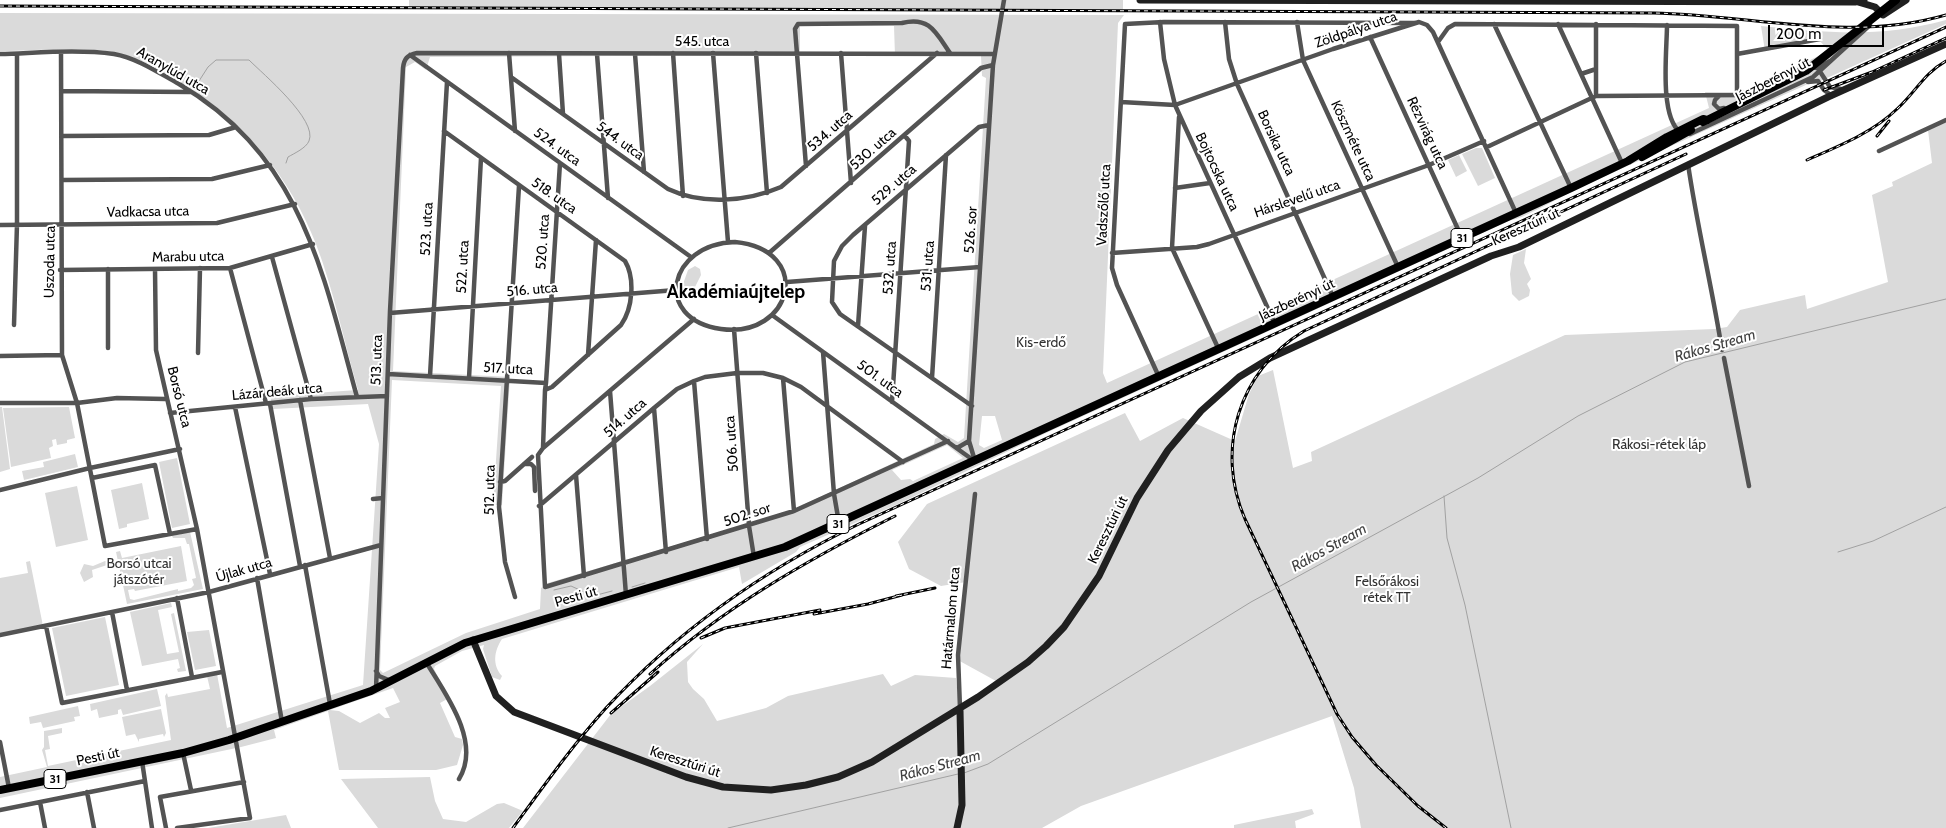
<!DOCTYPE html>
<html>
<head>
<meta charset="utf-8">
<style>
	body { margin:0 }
	#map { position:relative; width:1946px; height:828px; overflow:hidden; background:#fff; font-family:Cabin,sans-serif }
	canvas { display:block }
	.scale { position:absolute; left:1768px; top:25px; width:116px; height:22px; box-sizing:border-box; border:2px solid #000; border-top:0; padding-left:6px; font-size:15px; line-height:18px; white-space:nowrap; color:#000; -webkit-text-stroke:4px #fff; paint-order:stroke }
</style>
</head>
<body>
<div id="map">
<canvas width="1946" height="828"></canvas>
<div class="scale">200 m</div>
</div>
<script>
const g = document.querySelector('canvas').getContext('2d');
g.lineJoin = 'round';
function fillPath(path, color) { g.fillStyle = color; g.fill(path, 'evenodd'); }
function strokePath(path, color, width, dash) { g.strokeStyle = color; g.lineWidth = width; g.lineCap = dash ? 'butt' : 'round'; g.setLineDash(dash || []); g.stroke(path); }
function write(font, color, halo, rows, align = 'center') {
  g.font = font + ' Cabin,sans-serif'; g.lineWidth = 4; g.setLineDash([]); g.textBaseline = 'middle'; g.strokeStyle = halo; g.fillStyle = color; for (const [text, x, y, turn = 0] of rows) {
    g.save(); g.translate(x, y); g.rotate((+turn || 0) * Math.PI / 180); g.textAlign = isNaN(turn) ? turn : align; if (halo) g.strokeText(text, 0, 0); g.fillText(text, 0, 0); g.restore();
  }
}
const green = new Path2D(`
	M409,0H1123V9L409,8Z
	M0,13L1124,15L1118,23L1103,373L1107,383L1709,108L1705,92H1735L1742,89L1745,91L1829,51L1819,40L1765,51L1761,26C1828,33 1880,38 1946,20V24L1816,83L1808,84C1730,119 1653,154 1575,190C1562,196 1521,220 1511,220L1044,434L898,504L800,547L796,552L742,584L739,567L502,639C494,651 492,665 502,676L500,680L492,677L483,649L484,645L462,651L435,666L434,669L449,698L440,703L455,737L462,739L463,745L457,765L436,770H339L328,711L274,730L276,738L241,747L0,798V777L47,767L42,750L44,747V731L62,728V733L48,736L50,749L45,750L48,766L171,740L165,696L167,693L168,697L210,689L207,676L217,674L227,728L363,685L379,444L368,404L273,409L270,396L358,390C344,342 334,291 316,244C291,179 243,119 182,84C162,71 141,58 118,53C86,46 34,51 0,51ZM800,26H894L895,56H981L982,76L986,78L964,438L958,442L944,434L935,439L934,444L790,511L548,583L541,588L540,609L466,633L383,673L380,670L392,380L501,386L493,505H502L510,377L393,371L406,67L415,62L426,70L430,57L800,55ZM982,416H995L1002,440L984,448L979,445ZM947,445L963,458L913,481L910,479L901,480L892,470ZM393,688L400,702L385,708L390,718H385L379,713L360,723L339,711L330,710Z
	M1946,122V828H1361L1354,788L1332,716L1081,806L1042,828H523L611,714L650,686L703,644L687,662L688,682L693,689L704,699L717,721L766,708L788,696L883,674L891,686L915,675L956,678L959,707L996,681L956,659L966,582L941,586L909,569L898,542L927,504L1125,413L1140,441L1183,418L1235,441L1249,394L1258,376L1273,370L1293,468L1312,461L1311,452L1565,335L1714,329L1727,327L1740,310L1805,295L1807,309L1888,282L1872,195L1893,186L1892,182L1932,163L1928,130Z
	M1476,148H1482L1495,178L1478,186L1462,154Z
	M1459,155L1467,171L1456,177L1448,160Z
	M1526,249L1524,263L1531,279L1527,284L1530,290L1529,296L1519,301L1512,294L1510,274L1513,255Z
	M695,266L700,269L701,275L694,289L682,287L688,270Z
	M0,407H2L10,469L0,472Z
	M69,407L75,438L67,440V443L57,445L56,439L52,440L53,446L49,448L51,458L11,467L3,408Z
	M75,454L78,467L24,480L22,471L44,467L43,462Z
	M177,458L190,524L172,528L159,462Z
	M142,483L149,519L127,524V527L119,529L111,490Z
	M77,486L88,540L56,547L45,493Z
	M190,532L203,589L127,604L116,552L120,551L122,558L181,546L187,581L135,591L134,589L128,590L130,599L134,600L178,589V591L191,588L194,585L192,579L196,578L189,544H187L185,538H173L172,536Z
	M30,561L43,626L0,635V578L28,573L26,562Z
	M105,561L110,562V564L92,570L93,577L84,582L80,573L84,564L93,566Z
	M171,603L172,607L158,610L167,654L179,652L171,614L174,613L186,671L178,672L177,669L180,668L178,659L142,666L130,612Z
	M105,617L119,685L66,696L52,628Z
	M209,630L216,666L195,670L187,632Z
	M157,689L161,706L123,715L121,709L118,710V714L99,718L97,709L91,711L90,704Z
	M78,706L80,716L74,717L75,721L43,728L41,722L30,724L29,717Z
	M161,709L166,733L164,737L163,734L139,739V742L135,734L126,736L122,717Z
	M430,777L435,801L443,819L466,822L497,804L504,803L523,811L509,828H378L341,779Z
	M1312,809L1314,814L1295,821L1296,828H1234V825Z
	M286,815L291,828H208Z`);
const stream = new Path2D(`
	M199,81L208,67L216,60H249C263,74 318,120 309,141C306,148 295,153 288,157L286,163
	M1444,496L1447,538L1465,605L1511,828
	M1838,552L1873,541L1946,507
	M632,587L645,583
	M554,590L571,586L593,596L612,591
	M964,773L988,764L1251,602L1478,478L1578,416L1685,362L1946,299
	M728,828L958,774`);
const street = new Path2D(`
	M1160,22L1164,59L1175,105L1275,324
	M1225,22L1229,59L1237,84L1333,297
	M1297,22L1303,60L1398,267
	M1494,24L1571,188
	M1558,24L1622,163
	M1596,24V96
	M1667,25C1667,50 1659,116 1680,132
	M1370,37L1462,238
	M1438,42L1448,28L1455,24L1737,26V96
	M61,53L62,355L77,403L105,546L197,529
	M509,53L515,131
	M673,53L683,196
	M713,53L728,242
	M756,53L767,193
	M841,53L851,183
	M0,54C37,53 77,49 114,54C137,58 159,73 179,84C302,157 322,270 357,397
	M559,54L563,114
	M597,54L608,198
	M635,54L644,172
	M1737,54L1820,39
	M410,55L691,257
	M1819,70L1830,87L1841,89
	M1581,74L1596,69
	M511,77L668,189C702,205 746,202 781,187L937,53
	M1808,82L1818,81L1824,90L1832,96
	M62,91L190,92
	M1719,96L1715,100L1714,104L1719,109L1724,108
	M1121,102L1175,105L1333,49L1419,22L1427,25L1433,32L1516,213
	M1179,117L1172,248L1219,350
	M1690,134L1813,77L1870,25
	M62,136L209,135L236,127
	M1487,147L1596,96L1744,95L1799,70L1810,67L1817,68L1830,61
	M1879,151L1946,120
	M1688,164C1697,226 1712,287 1722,350
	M806,166L795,29L798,24L902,23C930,16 936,33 950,53
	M62,180L212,179L270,165
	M1175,188L1210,183
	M0,225L217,223L295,204
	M735,242C815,250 792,339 721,329C652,319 668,244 735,242Z
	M769,253L981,68L993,65
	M1112,253L1197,247L1209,244L1429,165L1484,141
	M272,257L311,399
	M230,268L266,403
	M108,269V348
	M155,269L156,350L197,529L250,818L177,828
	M60,270L230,268L313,244
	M787,282L980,267
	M390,313L676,290
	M772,315L973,460
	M14,325L17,224V54
	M858,326L865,226
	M734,329L749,526L754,557
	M823,352L834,494L839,523
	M198,353L200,268
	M588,355L596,240
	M0,356L62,355
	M1724,358L1749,486
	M388,374L546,383L545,390L552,387L621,325C633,308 635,278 625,261L444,131
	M430,376L447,82
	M1159,377L1117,285L1112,268L1125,24L1164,22L1415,23
	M469,378L481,158
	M783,378L794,511
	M932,378L946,155
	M694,381L707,539
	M546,383L560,163
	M545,390L543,448L538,455L545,587L794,511L948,441
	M610,391L626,595
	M300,400L330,558
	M892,402L909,141L905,136
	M0,403H77L117,398L165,399
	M270,404L300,566
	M972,406L840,314L832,302L834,261L842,246L853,235L979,127L989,125
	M235,407L270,574
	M654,408L666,552
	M170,413L311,399L387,396
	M543,448L694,319
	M957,448L969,441
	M975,461L969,441L993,65L1004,0
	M524,464H531L534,467L535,491
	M576,475L584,576
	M92,478L155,465L170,534
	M500,482L505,481L532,457
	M0,490L90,468L180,449
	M373,499L383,498
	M539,506L654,408L677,389L694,381L705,377L737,373H763L783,378L801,387L903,462
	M305,565L330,704
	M257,578L282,722
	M515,597L505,562L499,507L519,186
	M177,598L192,677
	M112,612L127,690
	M46,626L62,703L222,672
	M0,635L209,592L381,545
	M426,662C445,693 482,742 459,779
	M376,671L379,676L391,681
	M376,689L390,311L403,68C404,59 407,55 417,53L995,54
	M960,708L958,655L975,494
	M0,742L9,788
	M183,753L191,790
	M142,761L152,828
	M87,792L94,828
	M40,802L45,828
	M0,810L145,781
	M166,828L160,797L244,782`);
const secondary = new Path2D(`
	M1140,0L1855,2L1864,0
	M1858,2L1875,7L1883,15L1906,0
	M473,640L496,696L514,712L686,777L723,787L771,790L806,785L838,777L872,762L978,697L1028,662L1046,646L1064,627L1099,576L1137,498L1168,450L1201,411L1239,377L1270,358L1491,256L1519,247L1828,97L1946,44
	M957,828L962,805L960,710`);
const primary = new Path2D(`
	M1703,122L1806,71L1896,0
	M1642,157L1691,130
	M0,790L183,753L229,740L371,691L465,643L785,547L1571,188L1628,161L1667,137L1703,119L1707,120`);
const rail = new Path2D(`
	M0,6L1654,13C1751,15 1850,43 1946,15
	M1824,90L1872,72L1946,38
	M1877,136L1889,121
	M1807,160C1839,146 1872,133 1897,109C1915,93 1924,73 1946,61
	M896,596L935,588
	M814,614L868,604L902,595
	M701,638L725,628L820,610
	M650,674C723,608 807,560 895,516
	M611,713L658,672
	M513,828C543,787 572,746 606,708C678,630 764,570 859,524L1946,27
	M1446,828L1418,806L1376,765L1352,737L1337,714L1245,519C1215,450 1238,371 1304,331L1686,154`);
const shields = [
	[1462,238,22],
	[838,524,22],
	[55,779,22]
];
const shieldNames = [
	["31",1462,238],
	["31",838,524],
	["31",55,779]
];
const streetNames = [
	["Zöldpálya utca",1356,30,-19],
	["545. utca",702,42],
	["Aranylúd utca",173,71,30],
	["Jászberényi út",1773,80,-27],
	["534. utca",830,131,-41],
	["Rézvirág utca",1427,133,65],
	["544. utca",620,141,36],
	["Köszméte utca",1353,141,65],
	["Borsika utca",1276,143,65],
	["524. utca",557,147,36],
	["530. utca",873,149,-41],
	["Bojtocska utca",1217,172,65],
	["529. utca",894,185,-41],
	["518. utca",554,196,35],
	["Hárslevelű utca",1297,199,-19],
	["Vadszőlő utca",1104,205,-87],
	["Vadkacsa utca",148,212,-1],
	["Keresztúri út",1526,227,-24],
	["523. utca",427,229,-87],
	["526. sor",971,230,-86],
	["520. utca",543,242,-86],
	["Marabu utca",188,257,-1],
	["Uszoda utca",50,262,-89],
	["531. utca",928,266,-86],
	["522. utca",463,267,-87],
	["532. utca",890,268,-86],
	["516. utca",532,290,-5],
	["Jászberényi út",1297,300,-25],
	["513. utca",377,360,-88],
	["517. utca",508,369,3],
	["501. utca",880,379,36],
	["Lázár deák utca",277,392,-5],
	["Borsó utca",179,397,76],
	["514. utca",625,418,-41],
	["506. utca",732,444,-94],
	["512. utca",490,490,-89],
	["502. sor",747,515,-18],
	["Keresztúri út",1108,530,-64],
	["Újlak utca",244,570,-16],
	["Pesti út",576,597,-16],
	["Határmalom utca",951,618,-85],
	["Pesti út",98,757,-12],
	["Keresztúri út",685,762,18]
];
const parkNames = [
	["Kis-erdő",1041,343],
	["Rákosi-rétek láp",1659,445],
	["Borsó utcai",139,564],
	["játszótér",139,580],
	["Felsőrákosi",1387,582],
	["rétek TT",1387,598]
];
const waterNames = [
	["Rákos Stream",1715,346,-16],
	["Rákos Stream",1329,548,-29],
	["Rákos Stream",940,766,-15]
];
const districtNames = [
	["Akadémiaújtelep",736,292]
];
fillPath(green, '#dadada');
strokePath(stream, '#a1a1a1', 1);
strokePath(street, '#535353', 4.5);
strokePath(secondary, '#202020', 7);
strokePath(primary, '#000', 8);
strokePath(rail, '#000', 3);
strokePath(rail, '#fff', 1, [4]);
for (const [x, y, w] of shields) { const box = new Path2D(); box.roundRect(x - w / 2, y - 9.5, w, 19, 4); g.fillStyle = '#fff'; g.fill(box); strokePath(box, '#000', 1); }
write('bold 12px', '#000', null, shieldNames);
write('14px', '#000', '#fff', streetNames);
write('14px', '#313131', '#fff', parkNames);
write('italic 15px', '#424242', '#fff', waterNames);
write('bold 19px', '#000', '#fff', districtNames);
</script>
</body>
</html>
